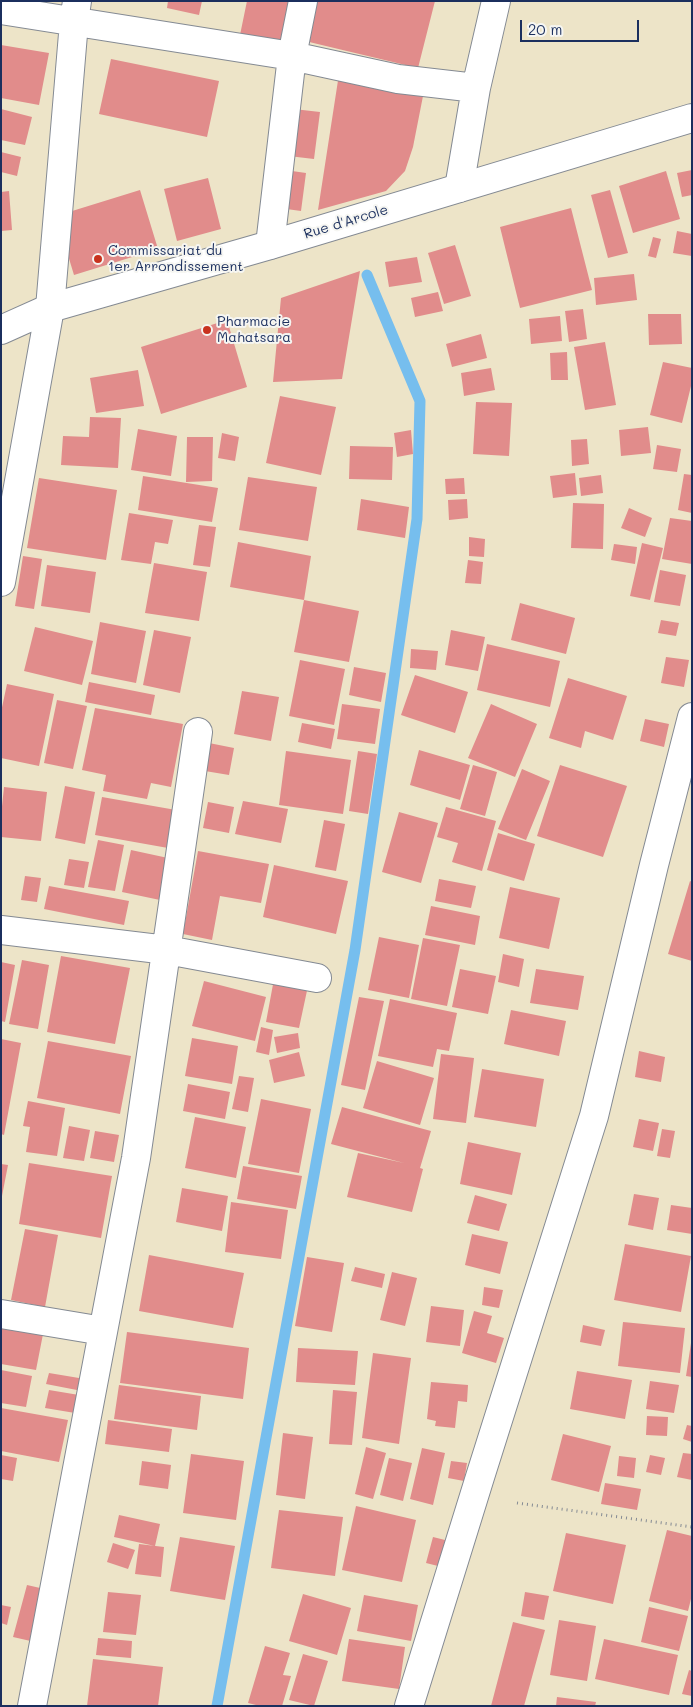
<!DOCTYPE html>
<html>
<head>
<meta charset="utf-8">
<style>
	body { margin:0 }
	#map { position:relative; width:693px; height:1707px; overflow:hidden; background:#ede4c8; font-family:Mali,sans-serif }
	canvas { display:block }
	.frame { position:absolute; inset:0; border:2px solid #1b2f5e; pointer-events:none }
	.scale { position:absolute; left:520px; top:20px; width:119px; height:22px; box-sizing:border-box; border:2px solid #1b2f5e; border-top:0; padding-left:6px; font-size:15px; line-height:18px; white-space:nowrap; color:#1b2f5e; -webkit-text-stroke:4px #f6f6f2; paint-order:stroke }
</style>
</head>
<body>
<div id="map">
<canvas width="693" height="1707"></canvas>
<div class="frame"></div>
<div class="scale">20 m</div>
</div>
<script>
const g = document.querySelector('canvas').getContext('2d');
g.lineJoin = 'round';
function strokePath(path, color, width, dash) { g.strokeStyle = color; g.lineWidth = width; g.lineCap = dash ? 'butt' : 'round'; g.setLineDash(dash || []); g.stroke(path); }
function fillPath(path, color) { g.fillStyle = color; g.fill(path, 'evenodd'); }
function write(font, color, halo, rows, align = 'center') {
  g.font = font + ' Mali,sans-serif'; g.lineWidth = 4; g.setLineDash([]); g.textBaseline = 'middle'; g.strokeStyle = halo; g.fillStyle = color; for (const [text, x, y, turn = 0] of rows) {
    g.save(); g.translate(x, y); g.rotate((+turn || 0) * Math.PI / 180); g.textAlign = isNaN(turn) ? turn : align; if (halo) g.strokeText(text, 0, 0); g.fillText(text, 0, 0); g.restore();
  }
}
const stream = new Path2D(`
	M217,1706L355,950L417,519L420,401L367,275`);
const building = new Path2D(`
	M168,1H202L199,15L167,8Z
	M247,1H296L286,45L240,35Z
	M314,1H435L418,68L305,41Z
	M1,45L49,53L39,105L1,98Z
	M111,59L219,81L207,137L99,114Z
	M339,74L423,96L413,147L405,171L386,191L318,210Z
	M285,108L320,112L314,159L280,155Z
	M1,109L32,117L25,145L1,140Z
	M1,152L21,157L17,176L1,172Z
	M278,169L306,173L301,211L272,207Z
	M692,170V195L682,197L677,173Z
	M666,171L680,219L633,233L619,186Z
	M208,178L221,229L177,241L164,189Z
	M140,190L158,249L74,275L56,216Z
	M610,190L628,253L608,258L591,195Z
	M9,191L12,230L1,231V192Z
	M571,208L592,290L520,308L500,227Z
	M677,231L692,234V256L673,253Z
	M653,237L661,239L656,258L648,256Z
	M455,245L471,296L444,304L428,253Z
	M417,257L422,282L389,287L385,262Z
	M360,271L342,379L273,382L281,298Z
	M634,274L637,300L596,305L594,278Z
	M438,292L443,311L415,317L411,298Z
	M583,309L587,339L569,342L565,311Z
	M648,314H681L682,344L649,345Z
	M560,316L562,341L531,344L529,319Z
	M227,320L247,387L161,414L141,347Z
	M481,334L487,358L452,367L446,344Z
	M605,342L616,405L585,410L574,347Z
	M567,352L568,380H551L550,353Z
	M663,362L692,368V382L682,423L650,415Z
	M491,368L495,390L464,396L461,373Z
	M138,370L144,406L96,413L90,378Z
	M280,396L336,407L321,475L266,463Z
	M476,402L512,403L509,456L473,454Z
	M90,417L121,418L118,468L61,465L63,436L89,437Z
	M648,427L651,453L621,456L619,430Z
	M138,429L177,436L171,476L131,470Z
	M411,430L413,454L397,457L394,433Z
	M222,433L239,437L235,461L218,458Z
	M187,437H213L212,481L186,482Z
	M587,439L589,464L572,466L571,440Z
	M657,445L681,449L677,472L653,469Z
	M350,446L393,447L392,480L349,479Z
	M575,473L577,495L553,498L550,476Z
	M684,474L692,475V513L678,510Z
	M601,475L603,493L581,496L579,478Z
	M143,476L218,488L212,522L138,510Z
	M248,477L317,487L308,541L239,530Z
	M39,478L117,490L106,560L27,548Z
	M464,478L465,494H446L445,479Z
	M361,499L409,507L405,538L357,530Z
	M467,499L468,518L449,520L448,500Z
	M573,503L604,504L603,549L571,548Z
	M629,508L652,518L645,537L621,528Z
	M129,513L173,520L168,544L155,542L151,564L121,560Z
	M670,518L692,521V564L662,559Z
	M199,525L216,527L210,567L193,565Z
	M469,537L485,539L484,557L469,556Z
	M238,542L311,556L304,600L230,587Z
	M642,543L663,548L650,600L630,596Z
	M614,544L637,547L635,564L611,560Z
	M23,556L42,559L34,609L15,606Z
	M468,560L483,562L481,584L465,583Z
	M154,563L207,572L199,621L145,613Z
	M47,565L96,572L90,613L41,606Z
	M660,570L686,575L680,606L654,602Z
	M304,600L359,611L349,662L294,652Z
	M520,603L575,618L566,654L511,640Z
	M661,620L679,623L676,636L658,633Z
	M100,622L146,631L136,683L91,674Z
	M35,627L93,641L82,685L24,671Z
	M154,630L191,637L180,693L143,685Z
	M451,630L485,637L478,671L445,665Z
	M487,644L560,661L550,707L477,690Z
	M411,649L438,651L436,670L410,668Z
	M666,657L689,660L684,687L661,683Z
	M300,660L345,669L334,725L289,716Z
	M354,667L386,673L381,702L349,695Z
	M415,675L468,692L455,733L401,715Z
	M568,678L627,696L613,740L585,731L581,748L549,738Z
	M89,682L155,695L151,715L85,702Z
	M7,684L54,694L39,766L1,758V712Z
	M242,691L279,697L271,741L234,734Z
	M57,700L87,706L73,769L44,763Z
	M342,704L380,709L375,744L337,739Z
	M491,704L537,724L515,777L468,758Z
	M95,708L183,724L171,787L151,783L147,799L103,791L106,775L82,770Z
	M645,719L669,724L664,747L640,741Z
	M302,723L335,729L331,749L298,742Z
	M204,742L234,748L229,775L199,770Z
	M419,750L470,765L460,800L410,785Z
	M286,751L351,760L343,814L279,805Z
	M358,751L377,754L368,814L349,811Z
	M473,765L497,772L485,816L460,809Z
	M560,765L627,786L603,857L537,836Z
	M522,769L550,781L526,840L498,829Z
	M65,786L95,792L85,844L55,838Z
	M4,787L47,792L41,841L1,837V816Z
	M102,797L176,810L168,848L95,835Z
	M243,801L288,809L281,843L235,834Z
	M208,802L234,807L229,833L203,828Z
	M446,807L496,821L482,871L452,862L458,843L437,837Z
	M399,812L438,823L421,883L382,872Z
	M324,820L345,824L336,871L315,867Z
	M498,833L535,844L524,881L487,870Z
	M98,840L124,845L115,891L88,887Z
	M131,850L168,858L160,900L122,892Z
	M198,851L269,864L261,903L220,896L212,940L183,934Z
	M69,859L89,862L84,888L64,885Z
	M274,865L348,881L336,934L263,917Z
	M25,876L41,878L37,902L21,900Z
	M439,879L476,886L471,908L435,901Z
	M690,881L692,882V961L668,954Z
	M49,886L129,901L124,925L44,909Z
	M510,887L560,898L549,949L499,938Z
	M431,906L480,916L475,945L425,935Z
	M379,937L419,945L409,998L368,990Z
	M423,938L460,945L447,1006L411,999Z
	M503,954L524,959L519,987L498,982Z
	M61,956L130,968L115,1044L47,1032Z
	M22,960L49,965L38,1029L9,1024Z
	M1,962L15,965L5,1022L1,1021Z
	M460,969L496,976L488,1014L452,1007Z
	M536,969L584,976L578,1010L530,1003Z
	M274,979L308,986L299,1028L266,1022Z
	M204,981L266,997L255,1041L192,1026Z
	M359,997L384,1001L365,1090L341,1085Z
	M390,999L457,1013L449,1051L437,1049L433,1067L378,1056Z
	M511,1010L566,1021L559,1056L504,1044Z
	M261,1027L273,1030L269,1055L256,1052Z
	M298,1033L300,1048L277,1053L274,1037Z
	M192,1038L238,1046L232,1084L185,1076Z
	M1,1039L21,1043L4,1135L1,1134Z
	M48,1041L131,1056L120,1114L37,1098Z
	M639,1051L665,1057L661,1082L635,1077Z
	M299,1052L305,1076L274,1083L269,1060Z
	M441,1054L474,1058L466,1123L433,1119Z
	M377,1061L434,1078L420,1125L363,1108Z
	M482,1069L544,1079L536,1127L474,1117Z
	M239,1076L254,1078L248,1112L232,1109Z
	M188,1084L230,1092L225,1119L183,1111Z
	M261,1099L311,1109L299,1173L248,1164Z
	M28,1101L65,1108L57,1156L26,1152L30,1127L23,1126Z
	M342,1107L431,1131L420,1168L423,1169L412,1212L347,1197L358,1153L404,1163L331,1144Z
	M195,1117L246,1127L236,1178L185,1168Z
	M639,1119L659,1123L653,1151L633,1147Z
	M69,1126L90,1130L84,1161L63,1158Z
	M662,1129L675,1131L670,1158L657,1156Z
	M95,1131L119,1135L114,1162L90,1158Z
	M468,1142L521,1153L512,1195L460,1184Z
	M29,1163L112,1176L101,1238L19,1224Z
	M1,1164L8,1165L2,1196H1Z
	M243,1166L302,1176L296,1209L237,1199Z
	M182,1188L228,1196L222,1231L176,1222Z
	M634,1194L659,1198L653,1230L628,1225Z
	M475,1195L507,1204L499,1231L467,1223Z
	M231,1202L288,1210L281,1259L225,1252Z
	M671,1205L692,1208V1234L667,1230Z
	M25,1229L58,1235L45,1307L11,1300Z
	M472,1234L508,1242L500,1274L465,1265Z
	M625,1244L691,1256L681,1312L614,1300Z
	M149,1255L244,1273L233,1328L139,1311Z
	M307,1257L344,1263L332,1332L295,1326Z
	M355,1267L385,1274L382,1288L351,1281Z
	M392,1272L417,1278L405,1326L380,1320Z
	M484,1287L503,1290L499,1308L482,1305Z
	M431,1306L464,1310L460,1346L426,1342Z
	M474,1311L492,1316L487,1333L504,1338L496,1363L462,1353Z
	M1,1321L44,1329L36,1370L1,1364Z
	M623,1322L685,1328L680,1373L618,1366Z
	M583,1325L605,1330L601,1346L580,1342Z
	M127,1332L249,1348L243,1399L120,1383Z
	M691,1343H692V1377L686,1376Z
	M298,1348L358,1351L355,1385L296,1382Z
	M373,1353L411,1358L399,1444L362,1438Z
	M1,1370L32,1376L26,1407L1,1403Z
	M577,1371L632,1380L625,1419L570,1409Z
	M49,1373L85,1379L82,1391L46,1384Z
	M650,1381L679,1385L674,1413L646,1409Z
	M431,1382L468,1385L467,1402L458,1401L455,1428L435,1426L436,1421L427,1419Z
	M119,1385L201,1396L197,1430L114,1419Z
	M49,1390L79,1395L75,1413L45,1408Z
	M333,1390L357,1392L352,1445L329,1444Z
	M1,1408L68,1420L59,1462L1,1451Z
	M647,1416L668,1417L667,1436L646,1435Z
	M108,1420L172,1429L169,1452L105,1444Z
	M687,1425L692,1426V1442L683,1439Z
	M283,1433L313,1437L305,1499L276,1495Z
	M563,1434L611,1446L599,1492L551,1480Z
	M366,1447L386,1453L373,1499L355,1494Z
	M422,1448L445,1453L433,1505L410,1499Z
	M683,1453L692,1454V1480L677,1477Z
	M191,1454L244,1461L236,1520L183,1513Z
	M1,1455L17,1458L13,1481L1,1479Z
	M650,1455L665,1458L661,1475L646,1472Z
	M619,1456L636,1458L634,1478L617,1476Z
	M389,1458L412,1463L403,1501L380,1495Z
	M142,1461L171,1465L168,1489L139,1485Z
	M451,1461L467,1463L464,1481L448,1478Z
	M605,1483L641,1489L637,1510L601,1504Z
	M356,1506L416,1520L402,1582L342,1570Z
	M279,1510L343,1517L335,1576L271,1568Z
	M119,1515L160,1524L155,1546L114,1537Z
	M667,1530L692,1536V1595L688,1611L649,1601Z
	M566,1533L626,1545L613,1604L553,1591Z
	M180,1537L235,1546L225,1600L170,1591Z
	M433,1537L449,1541L442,1567L426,1563Z
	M113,1543L135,1550L128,1569L107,1562Z
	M139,1544L164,1547L161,1577L135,1574Z
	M27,1585L49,1590L35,1642L13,1637Z
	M108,1592L141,1595L136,1635L103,1632Z
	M525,1592L549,1596L544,1620L521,1616Z
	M303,1594L351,1608L337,1655L289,1641Z
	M364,1595L418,1605L411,1641L357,1631Z
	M1,1605L11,1607L7,1625L1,1623Z
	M649,1607L688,1616L679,1651L641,1642Z
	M559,1620L596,1626L587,1681L550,1675Z
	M513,1622L545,1630L524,1706H491Z
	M98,1638L132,1641L131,1658L96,1655Z
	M349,1639L405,1647L399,1689L342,1681Z
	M604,1639L678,1655L669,1695L595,1679Z
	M265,1646L290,1653L283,1675L291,1676L282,1706H260L248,1703Z
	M303,1654L328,1661L314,1706L289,1700Z
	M93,1659L163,1667L158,1706H87Z
	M689,1670L692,1671V1696L682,1694Z
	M557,1697L596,1702L595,1706H556Z`);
const path = new Path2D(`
	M517,1503L692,1527`);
const minor = new Path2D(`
	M1,10L292,56L398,79L476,88
	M459,188L476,88L496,1
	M270,245L292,56L303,1
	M50,308L74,22L77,1
	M1,930L167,950L317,978
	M1,1314L103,1331
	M32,1706L136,1158L198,732
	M409,1706L480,1477L594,1116L654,865L692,717`);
const tertiary = new Path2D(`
	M1,330L50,308L270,245L692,118
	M1,582L50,308`);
const markers = [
	[98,259,5,"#c8321e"],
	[207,330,5,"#c8321e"]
];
const streetNames = [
	["Rue d'Arcole",346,222,-17]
];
const poiNames = [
	["Commissariat du",108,251],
	["1er Arrondissement",108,267],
	["Pharmacie",217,322],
	["Mahatsara",217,338]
];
strokePath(stream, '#76beee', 11);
fillPath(building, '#e18c8b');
strokePath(minor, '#848a93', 30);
strokePath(tertiary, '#848a93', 30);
strokePath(path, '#848a93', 3, [1, 4]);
strokePath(minor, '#fff', 28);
strokePath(tertiary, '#fff', 28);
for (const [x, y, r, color] of markers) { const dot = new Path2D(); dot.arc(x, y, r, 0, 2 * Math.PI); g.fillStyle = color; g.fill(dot); strokePath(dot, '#f6f6f2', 2); }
write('14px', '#1b2f5e', '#f6f6f2', streetNames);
write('14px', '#1b2f5e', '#f6f6f2', poiNames, 'left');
</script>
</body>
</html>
